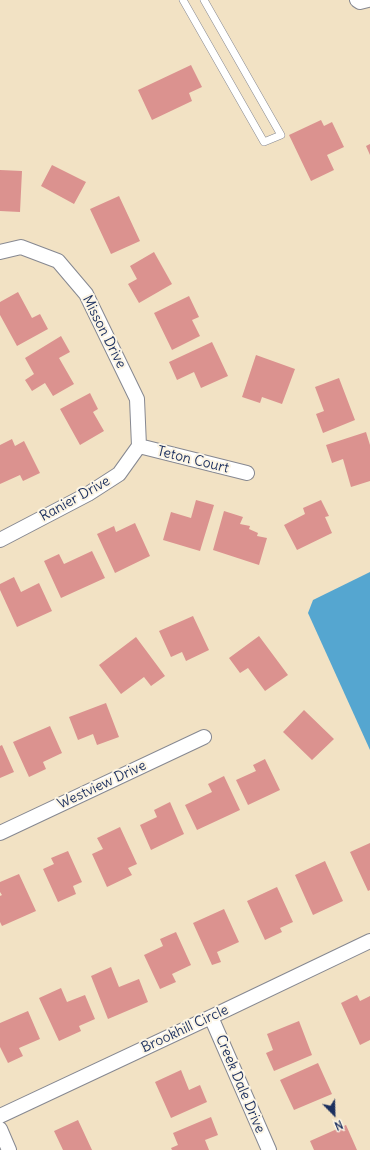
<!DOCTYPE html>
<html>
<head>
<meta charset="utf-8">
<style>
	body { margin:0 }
	#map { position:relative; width:370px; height:1150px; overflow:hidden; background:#f2e2c4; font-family:Delius,sans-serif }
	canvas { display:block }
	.north { position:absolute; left:314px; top:1094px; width:40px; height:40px; -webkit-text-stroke:3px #fcf5e5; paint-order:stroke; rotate:157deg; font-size:11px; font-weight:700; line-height:16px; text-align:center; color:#1b2f5e }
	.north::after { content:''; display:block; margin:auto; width:14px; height:18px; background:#1b2f5e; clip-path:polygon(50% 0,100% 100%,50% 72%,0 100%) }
</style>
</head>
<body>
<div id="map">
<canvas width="370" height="1150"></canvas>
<div class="north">N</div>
</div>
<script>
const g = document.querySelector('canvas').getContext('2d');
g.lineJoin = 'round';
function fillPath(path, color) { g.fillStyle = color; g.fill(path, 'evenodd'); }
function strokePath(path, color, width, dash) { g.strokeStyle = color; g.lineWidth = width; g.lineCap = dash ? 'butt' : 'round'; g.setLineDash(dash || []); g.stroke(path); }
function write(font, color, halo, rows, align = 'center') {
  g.font = font + ' Delius,sans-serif'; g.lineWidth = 4; g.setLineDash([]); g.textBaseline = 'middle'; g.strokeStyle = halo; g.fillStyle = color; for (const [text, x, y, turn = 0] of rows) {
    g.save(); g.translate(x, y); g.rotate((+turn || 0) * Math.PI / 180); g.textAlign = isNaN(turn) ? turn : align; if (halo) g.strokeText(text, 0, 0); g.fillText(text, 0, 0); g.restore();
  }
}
const water = new Path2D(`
	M370,572V750L308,613L313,600Z`);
const building = new Path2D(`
	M191,65L202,87L189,93L192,101L152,120L138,90Z
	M321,120L324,126L332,122L344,147L327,155L334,170L311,181L289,135Z
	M370,144V155L366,146Z
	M52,165L86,182L74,204L41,186Z
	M0,170L22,171L20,212L0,211Z
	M119,196L140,241L111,254L90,209Z
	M154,252L172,284L139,303L128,284L137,279L130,266Z
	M18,292L32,318L40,314L48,329L17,346L0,315V302Z
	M189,296L199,317L192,320L200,336L172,350L154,313Z
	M61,336L70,352L59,358L74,384L53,396L45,383L32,391L25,380L34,374L25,358Z
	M212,342L228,376L201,388L194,372L177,380L169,362Z
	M256,355L295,369L282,404L262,397L260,403L242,397Z
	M339,378L355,420L323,433L316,414L324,411L315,387Z
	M90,393L98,409L93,412L104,431L80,445L60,409Z
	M366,432L370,445V481L351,487L343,459L332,463L326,445Z
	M12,439L15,446L24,441L40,473L23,481L20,475L0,484V445Z
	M196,500L214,505L200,551L163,540L171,512L191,518Z
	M321,500L329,516L325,517L332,533L297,550L284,525L305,514L303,508Z
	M224,511L243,517L240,524L250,526L249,529L258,533L257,536L267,538L259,565L213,550Z
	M135,523L150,556L115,573L97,534L114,526L116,532Z
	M92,551L105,578L61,598L44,561L59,554L64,564Z
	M14,577L21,592L39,583L52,611L17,627L0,590V584Z
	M193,616L209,650L186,661L182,652L171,657L159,631Z
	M259,636L288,675L265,691L248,668L240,673L229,658Z
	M136,637L165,676L151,686L144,677L121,694L99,665Z
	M106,703L119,737L97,745L93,734L78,740L69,717Z
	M304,710L334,739L312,760L283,732Z
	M50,726L62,753L43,762L46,769L29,777L13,742Z
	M2,745L14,772L0,778V746Z
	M265,759L280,790L248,805L236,780L256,771L253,765Z
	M224,776L240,810L197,830L185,805L212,792L208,784Z
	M170,802L184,834L151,850L140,825L157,817L154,810Z
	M120,827L137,864L128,868L132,875L107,887L92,854L103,849L97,838Z
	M370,843V890L368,891L350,852Z
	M68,851L82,882L73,886L76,894L58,902L43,869L54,864L51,858Z
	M325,861L343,901L313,915L295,875Z
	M19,874L36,911L2,926L0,922V896L2,895L0,892V882Z
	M277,887L293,922L280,928L282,932L265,940L247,901Z
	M224,909L239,942L217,952L221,962L212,965L193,923Z
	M176,932L191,965L172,974L176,982L160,989L144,955L163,946L160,939Z
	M111,967L119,987L139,979L148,1002L108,1019L91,976Z
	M61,988L67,1002L85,995L95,1019L79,1026L81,1031L59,1041L39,998Z
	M357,995L360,1001L370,996V1040L360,1045L341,1003Z
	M28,1011L40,1039L19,1048L23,1056L8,1063L0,1047V1023Z
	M299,1021L312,1055L274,1071L266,1053L273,1050L267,1034Z
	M318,1063L332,1094L294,1110L280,1080Z
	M181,1070L189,1090L200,1085L207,1102L171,1118L155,1082Z
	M211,1117L218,1135L205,1140L209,1150H172L171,1148L178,1145L173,1133Z
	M78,1120L92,1150H63L54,1131Z
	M346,1125L357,1150H314L310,1141Z`);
const lane = new Path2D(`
	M183,0L264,142L281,135L204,0`);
const street = new Path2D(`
	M357,0L360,2L368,0
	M0,252L21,247L58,261L86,294L137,399L139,446
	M139,446L247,473
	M0,540L88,494L119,474L139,446
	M0,833L204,737
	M211,1017L269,1150
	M0,1116L211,1017L370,941
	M0,1129L9,1150`);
const streetNames = [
	["Misson Drive",104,332,63],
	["Teton Court",193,460,14],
	["Ranier Drive",75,499,-29],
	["Westview Drive",102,785,-25],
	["Brookhill Circle",185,1029,-25],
	["Creek Dale Drive",240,1084,67]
];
fillPath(water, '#55a6d0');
fillPath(building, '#db928f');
strokePath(lane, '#868891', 8);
strokePath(street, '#868891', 16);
strokePath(lane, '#fff', 7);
strokePath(street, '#fff', 14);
write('14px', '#1b2f5e', '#fcf5e5', streetNames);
</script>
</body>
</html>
